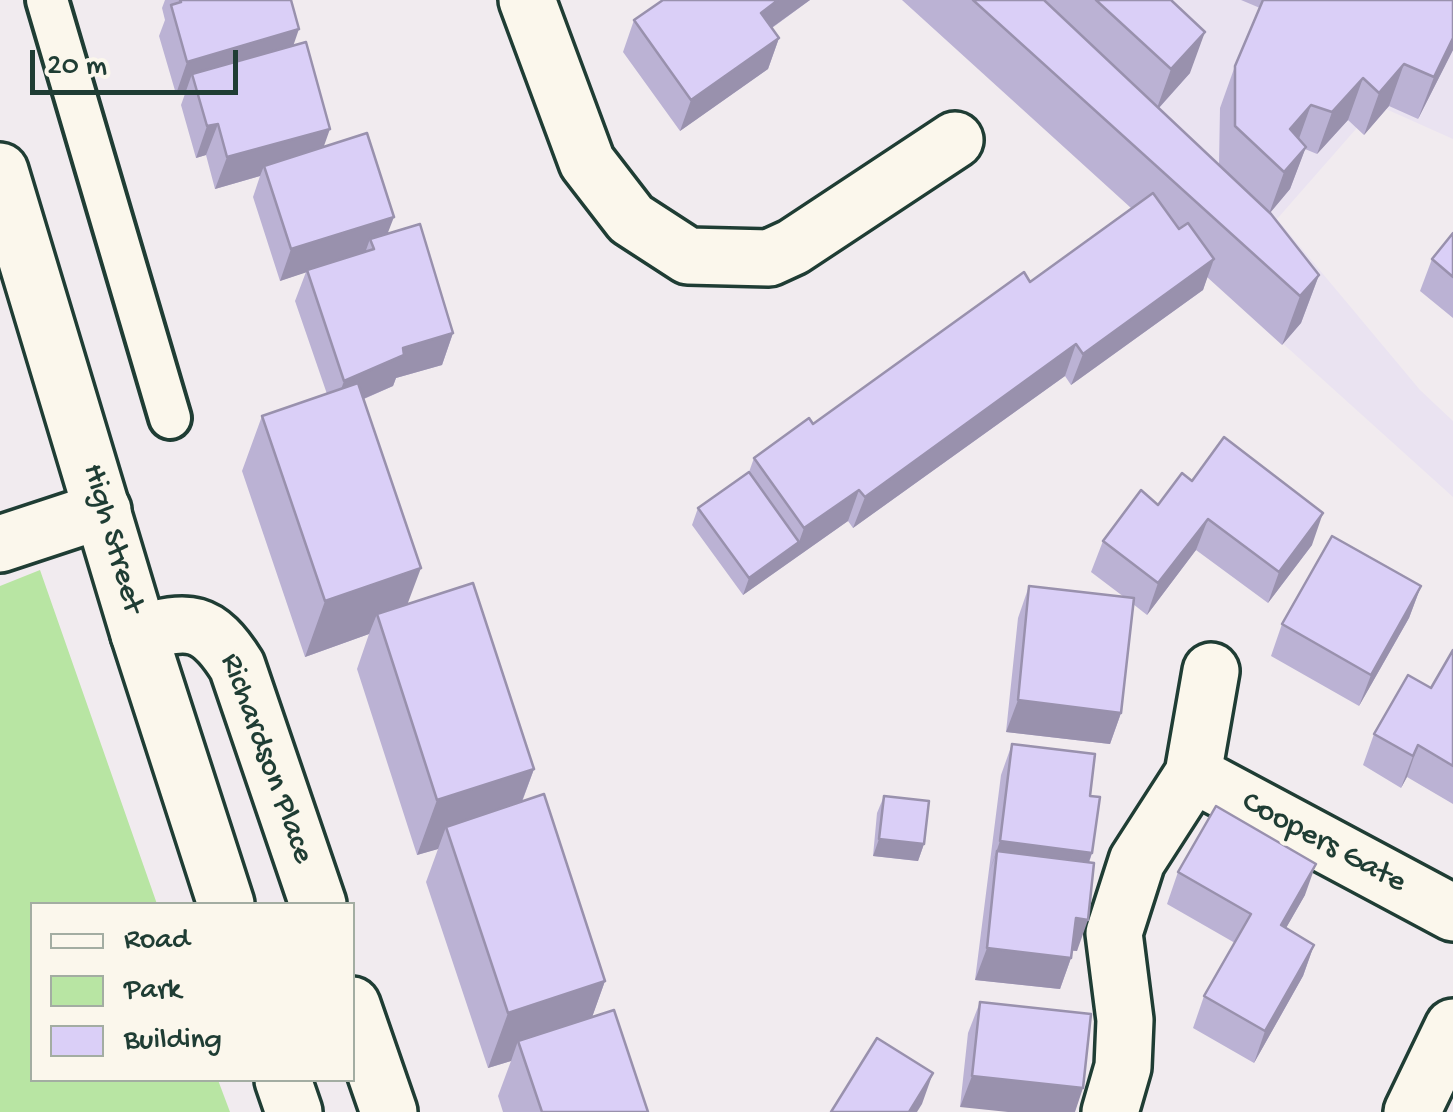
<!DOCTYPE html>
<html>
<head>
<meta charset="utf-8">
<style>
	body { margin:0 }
	#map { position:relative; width:1453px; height:1112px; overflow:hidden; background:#f1ebef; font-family:"Gochi Hand",sans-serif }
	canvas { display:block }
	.legend { position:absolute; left:30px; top:902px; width:325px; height:180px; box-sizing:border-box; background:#fbf7ec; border:2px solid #a3ada2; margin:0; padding:12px 18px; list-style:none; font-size:30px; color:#1f3d34 }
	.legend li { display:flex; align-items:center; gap:20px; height:50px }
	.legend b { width:50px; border:2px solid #a3ada2 }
	.scale { position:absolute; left:30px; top:50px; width:208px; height:45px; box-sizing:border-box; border:5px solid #1f3d34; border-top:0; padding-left:12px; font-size:30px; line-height:35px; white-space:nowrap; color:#1f3d34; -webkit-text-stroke:8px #fbf7ec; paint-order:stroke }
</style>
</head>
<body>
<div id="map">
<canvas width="1453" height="1112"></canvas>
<ul class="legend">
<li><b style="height:12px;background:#fbf7ec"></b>Road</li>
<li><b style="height:28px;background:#b8e5a3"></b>Park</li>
<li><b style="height:28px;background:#dacff7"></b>Building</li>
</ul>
<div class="scale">20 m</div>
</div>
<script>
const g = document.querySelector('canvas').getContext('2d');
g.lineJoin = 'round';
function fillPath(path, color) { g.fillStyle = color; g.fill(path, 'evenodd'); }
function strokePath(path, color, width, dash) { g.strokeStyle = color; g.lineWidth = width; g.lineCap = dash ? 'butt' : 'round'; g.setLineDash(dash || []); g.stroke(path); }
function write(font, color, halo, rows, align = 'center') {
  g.font = font + ' "Gochi Hand",sans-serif'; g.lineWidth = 9; g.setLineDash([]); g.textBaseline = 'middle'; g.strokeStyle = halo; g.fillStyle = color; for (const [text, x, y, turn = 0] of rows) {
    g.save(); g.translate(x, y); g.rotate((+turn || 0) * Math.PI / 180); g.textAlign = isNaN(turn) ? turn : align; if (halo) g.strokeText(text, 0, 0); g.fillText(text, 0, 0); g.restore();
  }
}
const built = new Path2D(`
	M902,0H1453V139L1377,105L1277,219L1420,390L1453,421V497Z`);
const green = new Path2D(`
	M40,570L157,904H32V1080H218L230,1112H0V586Z`);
const service = new Path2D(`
	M47,0L170,418`);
const minor = new Path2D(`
	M527,0L587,162L631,219L688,256L769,258L793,247L955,140
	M0,544L103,510
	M139,634C189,618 208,620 237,666L318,904
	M1193,774L1211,671
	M352,1005L389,1112
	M1110,1112L1123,1067L1125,1020L1114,933L1137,861L1193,774L1453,913
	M1412,1112L1453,1027`);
const tertiary = new Path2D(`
	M0,171L139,634L226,904
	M283,1080L294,1112`);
const wall = new Path2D(`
	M165,0H291L293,46L324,147L387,234L453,333L442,365L396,378L393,386L364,399L408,604L534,769L522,802L605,981L592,1017L648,1112H503L498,1096L511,1061L488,1068L426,882L438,849L417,855L357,669L369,634L305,657L242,471L262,416L327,394L295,301L306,272L280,281L253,197L260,176L215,189L206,155L196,158L181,105L186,91L176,94L159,36L165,20L162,8Z
	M663,0H810L772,28L779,38L768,69L680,131L623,52L634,20Z
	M902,0H1171L1190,73L1159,108L1219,165L1220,108L1235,66L1260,8L1241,0H1453V50L1418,119L1389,106L1364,135L1348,120L1317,154L1305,149L1290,189L1270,213L1319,275L1301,323L1282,345L1207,277L1203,290L1071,385L1065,376L853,528L848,521L743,595L692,525L698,508L749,472L754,458L813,424L1030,282L1131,208Z
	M1453,233V318L1420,291L1432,259Z
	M1192,481L1312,545L1268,603L1196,550L1147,615L1133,604L1121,713L1110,744L1006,732L1018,618L1029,586L1124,597L1091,572L1103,541L1158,505Z
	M1421,586L1409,618L1359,706L1271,656L1282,624Z
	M1453,650V804L1407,777L1401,788L1363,765L1374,734L1431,688Z
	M1012,744L1090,796L1092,853L1089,863L1077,951L1072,950L1071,958L1060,989L975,980L1001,775Z
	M884,796L924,844L918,861L873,856L877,813Z
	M1178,872L1305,895L1286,928L1314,945L1303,976L1254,1063L1193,1028L1204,996L1235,943L1167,904Z
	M980,1002L1091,1014L960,1107L968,1033Z`);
const shadedWall = new Path2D(`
	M778,0H810L749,44L761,13Z
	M299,29L288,61L192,74L186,91L176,94L187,62Z
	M1205,32L1190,73L1156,111L1171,69Z
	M779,38L768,69L680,131L691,100Z
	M1453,38V50L1418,119L1434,77Z
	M1404,64L1389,106L1364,135L1379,93Z
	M1363,78L1348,120L1317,154L1332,112Z
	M1311,105L1296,147L1290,129Z
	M218,124L206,155L196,158L207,126Z
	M330,129L319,160L264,166L260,176L215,189L227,157Z
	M1306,147L1290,189L1269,214L1284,172Z
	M394,217L382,248L374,249L370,239L365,253L280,281L291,249Z
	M1214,259L1203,290L1071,385L1083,354Z
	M1319,275L1301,323L1282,345L1300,296Z
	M453,333L442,365L396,378L393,386L333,412L344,381L403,348Z
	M1076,344L1065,376L853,528L865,497Z
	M859,490L848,521L743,595L749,578L799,542L804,528Z
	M1323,513L1312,545L1268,603L1279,572Z
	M1208,519L1196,550L1147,615L1158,583Z
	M421,568L400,624L377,614L369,634L305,657L325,601Z
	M1421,586L1409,618L1359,706L1371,675Z
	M1018,700L1121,713L1110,744L1006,732Z
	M1418,745L1407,777L1401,788L1413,756Z
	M534,769L513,825L446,827L438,849L417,855L437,800Z
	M879,839L924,844L918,861L873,856Z
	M1000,841L1092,853L1081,884L997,851L989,873Z
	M1316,864L1305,895L1270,956L1281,925Z
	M1076,918L1088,920L1077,951L1064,950Z
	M1314,945L1303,976L1254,1063L1265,1031Z
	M987,948L1071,958L1060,989L975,980Z
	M605,981L585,1037L518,1041L511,1061L488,1068L508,1013Z
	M933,1073L922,1104L917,1112H909Z
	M972,1076L1083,1088L1075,1112H1008L960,1107Z`);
const building = new Path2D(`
	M180,0H291L299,29L187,62L171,5L181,2Z
	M663,0H778L761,13L779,38L691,100L634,20Z
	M973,0H1044L1271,214L1319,275L1300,296Z
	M1096,0H1171L1205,32L1171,69Z
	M1263,0H1453V38L1434,77L1404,64L1379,93L1363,78L1332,112L1311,105L1290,129L1306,147L1284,172L1235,126V66Z
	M306,42L330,129L227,157L218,124L207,126L192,74Z
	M367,133L394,217L291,249L264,166Z
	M1153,193L1179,229L1188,223L1214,259L1083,354L1076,344L865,497L859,490L804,528L754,458L809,418L813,424L1024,272L1030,282Z
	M420,224L453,333L403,348L404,355L344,381L307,270L374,249L370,239Z
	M1453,233V277L1432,259Z
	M358,383L421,568L325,601L262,416Z
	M1224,437L1323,513L1279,572L1208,519L1158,583L1103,541L1141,490L1158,505L1182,473L1192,481Z
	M749,472L799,542L749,578L698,508Z
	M1332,536L1421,586L1371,675L1282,624Z
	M473,583L534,769L437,800L377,614Z
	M1029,586L1134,598L1121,713L1018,700Z
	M1453,650V766L1418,745L1413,756L1374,734L1408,675L1431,688Z
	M1012,744L1095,754L1090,796L1100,797L1092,853L1000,841Z
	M544,794L605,981L508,1013L446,827Z
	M884,796L929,801L924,844L879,839Z
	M1216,806L1316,864L1281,925L1314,945L1265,1031L1204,996L1251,914L1178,872Z
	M997,851L1094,863L1088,920L1076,918L1071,958L987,948Z
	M980,1002L1091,1014L1083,1088L972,1076Z
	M614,1010L648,1112H542L518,1041Z
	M877,1038L933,1073L909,1112H831Z`);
const streetNames = [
	["High Street",111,539,74],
	["Richardson Place",265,759,70],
	["Coopers Gate",1323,844,28]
];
fillPath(built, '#eae3f1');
fillPath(green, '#b8e5a3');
strokePath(service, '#1f3d34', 48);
strokePath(minor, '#1f3d34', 62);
strokePath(tertiary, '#1f3d34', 62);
strokePath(service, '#fbf7ec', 40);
strokePath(minor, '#fbf7ec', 55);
strokePath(tertiary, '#fbf7ec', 55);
fillPath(wall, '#bbb2d4');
fillPath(shadedWall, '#9991ad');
fillPath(building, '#dacff7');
strokePath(building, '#9991ad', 2.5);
write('32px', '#1f3d34', '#fbf7ec', streetNames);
</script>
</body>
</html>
